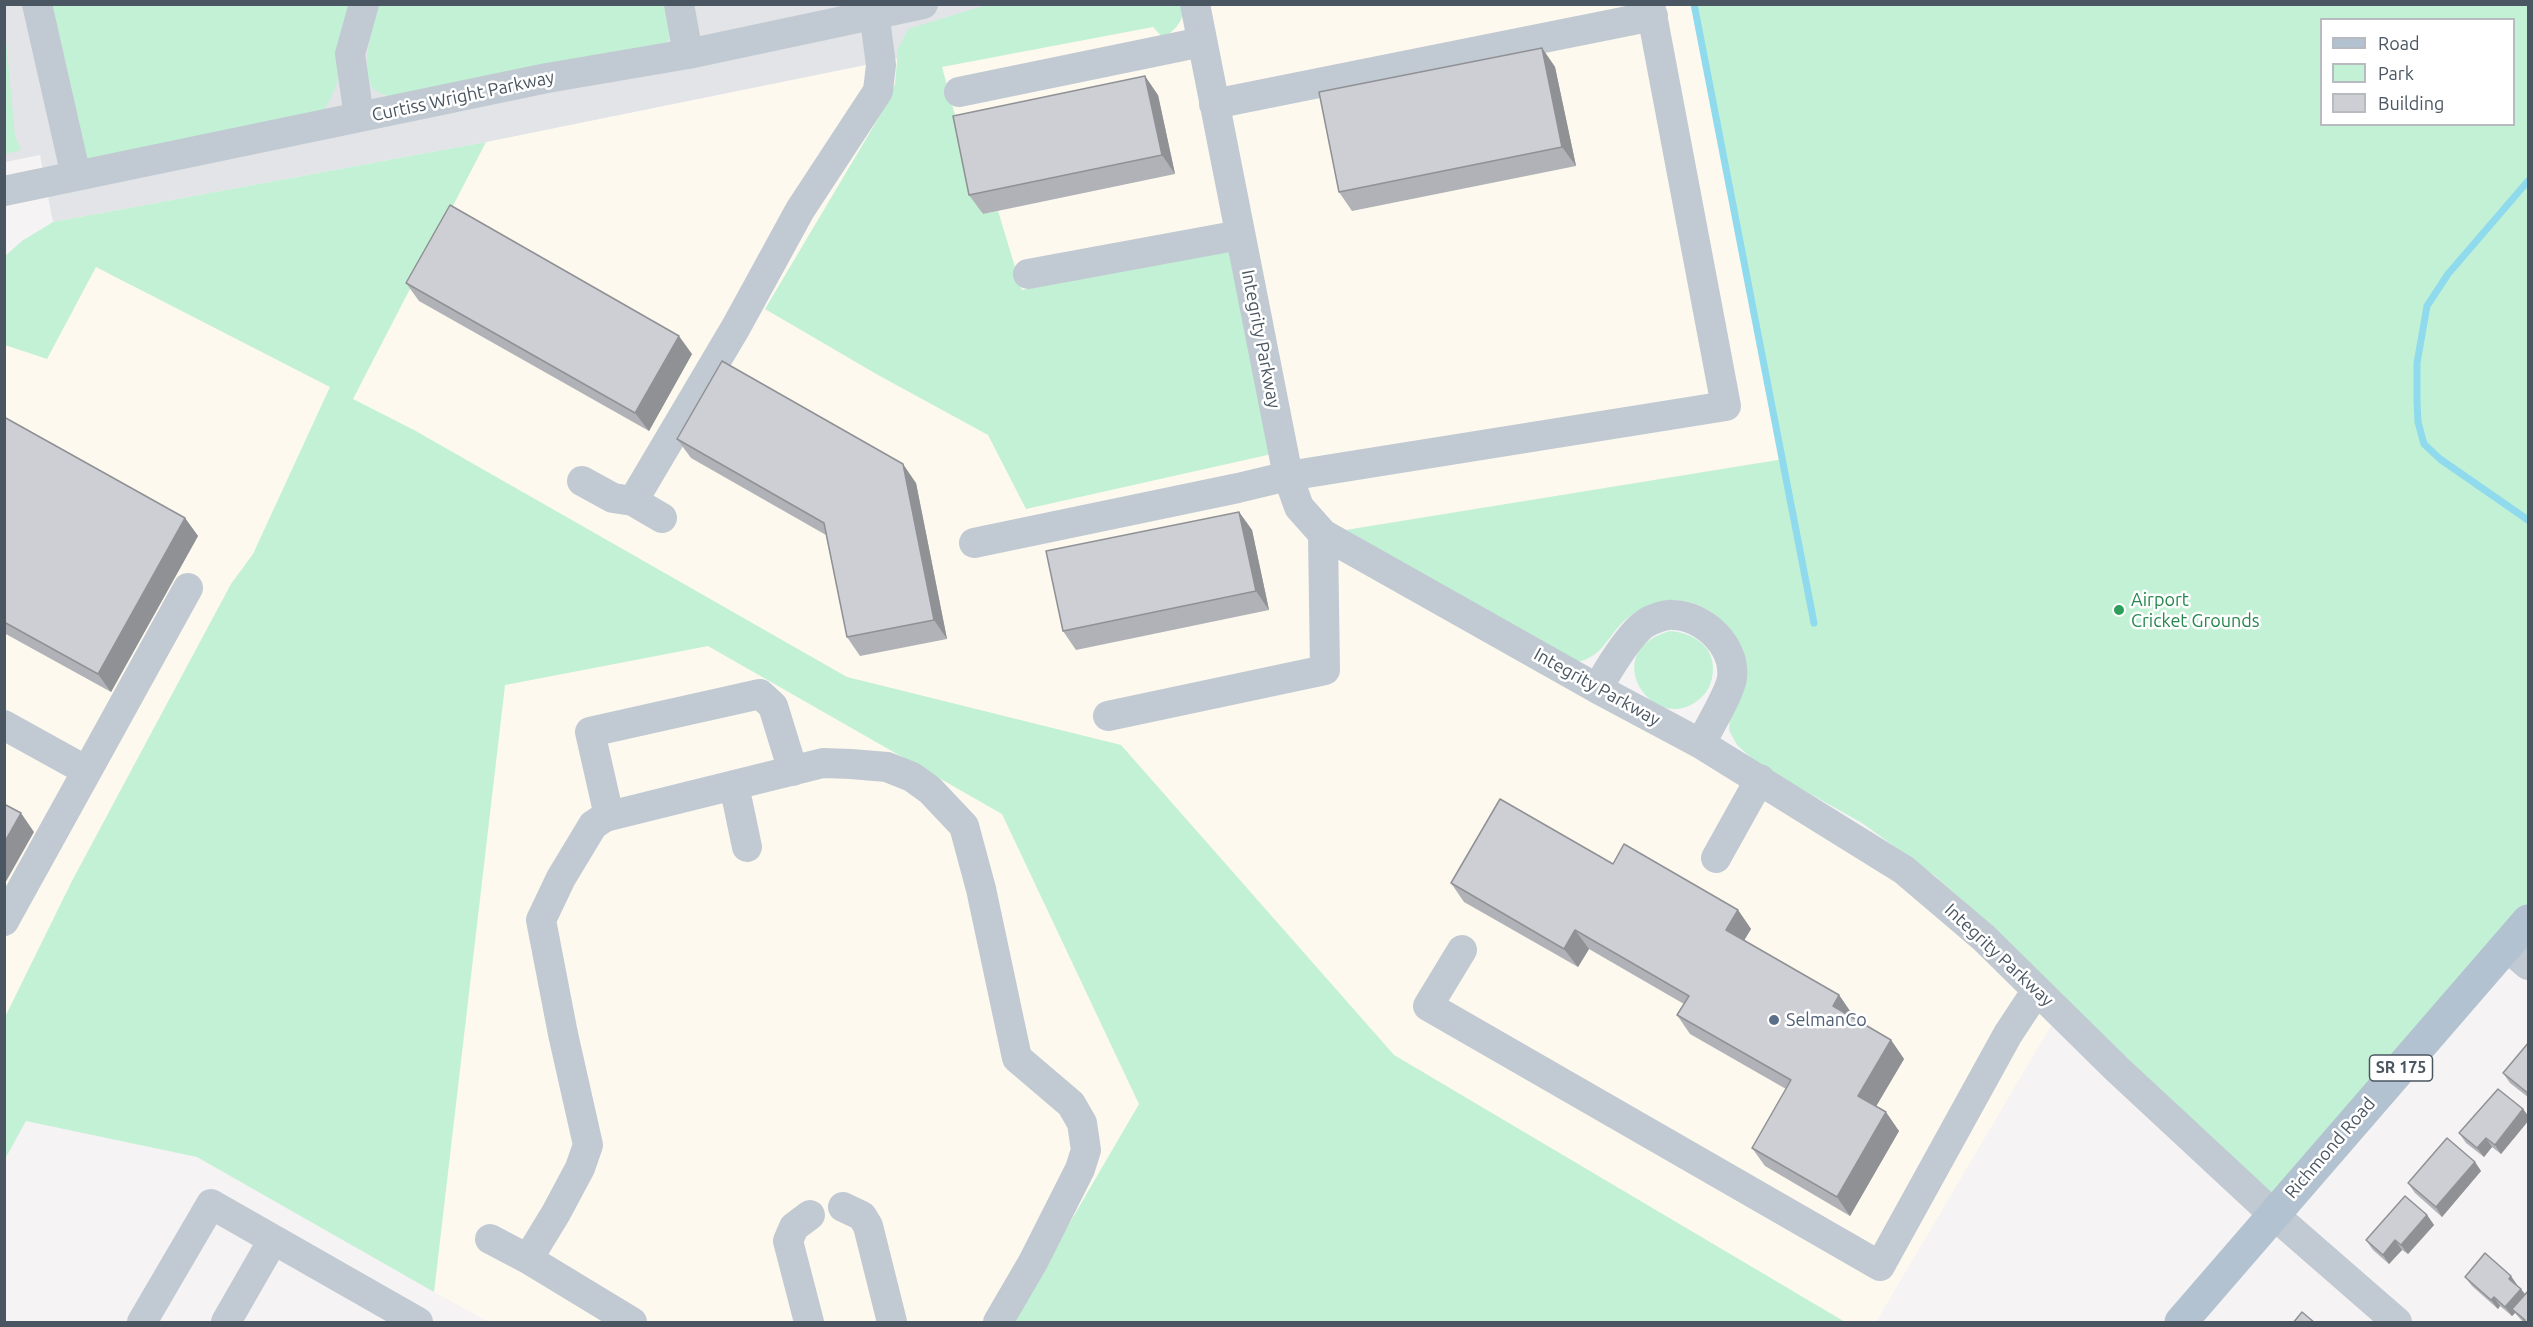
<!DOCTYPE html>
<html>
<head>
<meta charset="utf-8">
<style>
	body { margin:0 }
	#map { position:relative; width:2533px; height:1327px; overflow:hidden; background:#f5f3f3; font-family:Ubuntu,sans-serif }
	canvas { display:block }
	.frame { position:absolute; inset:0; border:6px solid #4a5661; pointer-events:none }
	.legend { position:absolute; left:2320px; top:18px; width:195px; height:108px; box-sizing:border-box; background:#fff; border:2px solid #b7bbc0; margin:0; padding:8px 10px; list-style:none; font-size:18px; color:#4a5661 }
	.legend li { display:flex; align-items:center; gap:12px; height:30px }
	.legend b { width:30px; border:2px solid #b7bbc0 }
</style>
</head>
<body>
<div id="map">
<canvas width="2533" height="1327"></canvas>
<div class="frame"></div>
<ul class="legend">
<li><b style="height:8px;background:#b3c2d1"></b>Road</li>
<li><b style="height:16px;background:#c3f1d5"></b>Park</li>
<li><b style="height:16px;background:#cdcfd5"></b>Building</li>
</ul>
</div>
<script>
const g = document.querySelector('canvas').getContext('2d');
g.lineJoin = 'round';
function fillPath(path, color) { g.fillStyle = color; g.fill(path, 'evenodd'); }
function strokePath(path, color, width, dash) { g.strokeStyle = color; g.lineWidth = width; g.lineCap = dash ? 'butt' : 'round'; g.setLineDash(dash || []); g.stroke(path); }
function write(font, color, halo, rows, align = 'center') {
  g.font = font + ' Ubuntu,sans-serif'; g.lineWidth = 5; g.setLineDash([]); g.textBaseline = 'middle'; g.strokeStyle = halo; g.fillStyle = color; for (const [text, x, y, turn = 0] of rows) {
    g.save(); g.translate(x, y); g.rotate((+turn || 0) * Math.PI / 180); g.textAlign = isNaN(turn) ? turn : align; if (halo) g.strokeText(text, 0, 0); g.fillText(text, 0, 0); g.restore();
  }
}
const commercial = new Path2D(`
	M1161,5H1697L1784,459L1325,533L1904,870L2059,1012L1876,1322H1845L1394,1055L1121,745L847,677L352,399L486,142Z
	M96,267L330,387L253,554L231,584L72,881L5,1017V345L47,358Z
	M708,646L1002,813L1139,1105L1012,1322H489L434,1292L505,685Z`);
const airport = new Path2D(`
	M5,5H1161L486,142L53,222L40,155L5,162Z`);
const green = new Path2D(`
	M46,5H350C345,46 345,81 320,116L87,160Z
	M378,5H671L676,25L665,46L394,99C388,96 381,94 376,91C356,76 374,24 378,5Z
	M986,5H1183C1185,21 1175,30 1163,38L1153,27L942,67L982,214L998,211L1022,290L1075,276L1233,251L1272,454L1026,509L988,435L878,375L765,309L885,107L895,84L898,49L908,29Z
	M1697,5H2528V921L2273,1214L2101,1043L1996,930L1934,875L1862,823L1759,765L1737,745L1729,730L1735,637C1728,629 1721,619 1713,613C1684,592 1648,599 1623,622C1606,639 1600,660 1574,662L1346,530L1784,459ZM2322,20H2514V124H2322Z
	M4,20L15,136L21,150L5,154Z
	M486,142L353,399L414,430L847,677L1121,745L1394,1055L1845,1322H1012L1139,1104L1002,814L708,646L505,685L434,1292L197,1157L26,1121L5,1159V1017L72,881L231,584L253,554L330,387L96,267L47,359L5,345V256L22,241L53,222Z
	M1670,631C1697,633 1718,650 1712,678C1710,688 1705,695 1697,701C1653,735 1596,651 1670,631Z`);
const stream = new Path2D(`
	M1694,4L1814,623
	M2528,181L2448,274L2427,306L2417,363V402L2418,422L2424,444L2440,459L2528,520`);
const minor = new Path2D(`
	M37,4L76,176
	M679,4L688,54
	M1195,4L1288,476L1299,507L1323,534L1598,689L1701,744L1904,870L1984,938L2117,1069L2273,1214L2397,1322
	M959,92L1202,42
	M1214,104L1653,16
	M359,117L350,54L364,4
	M4,191L547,78L688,54L923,4
	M1028,274L1240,235
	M582,481L613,498L633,501L662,518
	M633,501L736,327L800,210L878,91L881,65L873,4
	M974,543L1238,488L1288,476L1726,406L1650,4
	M1598,689C1606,672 1631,632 1646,623C1652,619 1666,614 1673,615C1703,615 1736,646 1732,678C1730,693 1708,728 1701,744
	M1108,716L1325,670L1323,534
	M4,725L87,771L4,921
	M87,771L188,588
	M734,785L747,847
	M609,816L590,732L760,694L773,706L793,771
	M1716,858L1760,779
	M2506,946L2528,965
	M1462,950L1428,1006L1880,1266L2008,1034L2037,990
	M843,1207L862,1216L868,1226L892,1322
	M490,1239L528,1259L632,1322
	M528,1259L556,1213L580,1168L588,1145L563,1034L541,920L561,878L593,825L605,817L823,763L851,764L887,767L912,777L930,790L964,826L981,889L1017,1058L1071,1104L1082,1123L1086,1150L1080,1169L1033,1262L998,1322
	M142,1322L211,1204L418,1322
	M226,1322L273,1240
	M809,1322L788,1241L794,1227L810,1215`);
const major = new Path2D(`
	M2181,1322L2528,921`);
const wall = new Path2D(`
	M1542,48L1555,67L1576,166L1352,211L1339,192Z
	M1158,95L1175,174L983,214L969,195Z
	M406,283L692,354L649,431L419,301Z
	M4,417L185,518L198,536L111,692L4,633Z
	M677,439L916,483L947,639L860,656L847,637L826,535L691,458Z
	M1239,512L1252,530L1269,610L1076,650L1063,631Z
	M1613,864L1738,910L1751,929L1744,940L1839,995L1852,1014L1851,1017L1891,1040L1904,1059L1876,1106L1899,1131L1850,1216L1765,1166L1752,1148L1786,1089L1690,1034L1677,1015L1684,1004L1589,949L1578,967L1464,902L1451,883Z
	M2529,1042V1098L2510,1083L2503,1073Z
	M2523,1109L2529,1117V1120L2501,1154L2492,1147L2484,1157L2466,1143L2459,1133Z
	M2475,1162L2481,1171L2442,1217L2415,1193L2408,1183Z
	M2427,1215L2434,1225L2408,1254L2402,1250L2389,1264L2373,1250L2366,1240Z
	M2465,1277L2518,1286L2525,1294L2529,1323L2523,1322L2515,1313L2512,1316L2500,1306L2498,1309L2472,1286Z`);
const shadedWall = new Path2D(`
	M1542,48L1555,67L1576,166L1562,147Z
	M1145,76L1158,95L1175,174L1162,155Z
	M679,336L692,354L649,431L635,413Z
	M903,464L916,483L947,639L934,620Z
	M1239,512L1252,530L1269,610L1256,591Z
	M185,518L198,536L111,692L98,674Z
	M21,813L34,832L4,885V843Z
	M1738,910L1751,929L1739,949L1726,930Z
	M1575,930L1589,949L1578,967L1564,949Z
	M1839,995L1852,1014L1846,1025L1833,1006Z
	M1891,1040L1904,1059L1871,1115L1858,1096Z
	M2523,1109L2529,1117V1120L2501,1154L2495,1145Z
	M1886,1112L1899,1131L1850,1216L1837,1197Z
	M2486,1138L2492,1147L2484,1157L2477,1148Z
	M2475,1162L2481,1171L2442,1217L2436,1207Z
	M2427,1215L2434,1225L2408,1254L2401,1245Z
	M2395,1240L2402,1250L2389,1264L2383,1255Z
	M2511,1276L2518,1286L2509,1279Z
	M2521,1289L2528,1298L2512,1309L2515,1313L2512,1316L2505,1307Z
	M2494,1297L2500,1306L2498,1309L2491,1300Z`);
const building = new Path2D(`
	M1542,48L1562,147L1339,192L1319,92Z
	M1145,76L1162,155L969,195L953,116Z
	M450,205L679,336L635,413L406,283Z
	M722,361L903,464L934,620L847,637L824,523L677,439Z
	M4,417L185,518L98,674L4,622Z
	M1239,512L1256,591L1063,631L1046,551Z
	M1500,799L1613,864L1624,844L1738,910L1726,930L1839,995L1833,1006L1891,1040L1858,1096L1886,1112L1837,1197L1752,1148L1791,1080L1677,1015L1689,996L1575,930L1564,949L1451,883Z
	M4,804L21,813L4,843Z
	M2529,1042V1094L2503,1073Z
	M2498,1089L2523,1109L2495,1145L2486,1138L2477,1148L2459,1133Z
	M2447,1138L2475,1162L2436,1207L2408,1183Z
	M2405,1196L2427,1215L2401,1245L2395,1240L2383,1255L2366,1240Z
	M2485,1253L2511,1276L2509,1279L2521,1289L2505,1307L2494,1297L2491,1300L2465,1277Z
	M2529,1290V1323H2523L2525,1320L2512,1309Z
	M2302,1312L2315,1323H2293Z`);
const markers = [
	[2119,610,6,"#2e9e5b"],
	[1774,1020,6,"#5c6f8a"]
];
const shields = [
	[2401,1068,63]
];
const shieldNames = [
	["SR 175",2401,1068]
];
const streetNames = [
	["Curtiss Wright Parkway",463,96,-12],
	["Integrity Parkway",1261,339,79],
	["Integrity Parkway",1597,687,29],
	["Integrity Parkway",1999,955,43],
	["Richmond Road",2330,1148,-49]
];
const leisureNames = [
	["Airport",2131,600],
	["Cricket Grounds",2131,621]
];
const serviceNames = [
	["SelmanCo",1786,1020]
];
fillPath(commercial, '#fdf9ef');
fillPath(airport, '#e2e4e7');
fillPath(green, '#c3f1d5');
strokePath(stream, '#90daee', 7);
strokePath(minor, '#c1cad2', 30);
strokePath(major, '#b3c2d1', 33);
fillPath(wall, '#b0b2b7');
fillPath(shadedWall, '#909195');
fillPath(building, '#cdcfd5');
strokePath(building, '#909195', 1.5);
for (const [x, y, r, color] of markers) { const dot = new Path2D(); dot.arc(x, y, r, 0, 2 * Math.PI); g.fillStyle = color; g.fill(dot); strokePath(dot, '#fff', 2); }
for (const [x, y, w] of shields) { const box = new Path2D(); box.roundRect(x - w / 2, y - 13, w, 26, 4.5); g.fillStyle = '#fff'; g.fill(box); strokePath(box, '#4a5661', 1.5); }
write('bold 16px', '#4a5661', null, shieldNames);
write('18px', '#4a5661', '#fff', streetNames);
write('18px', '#27864d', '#fff', leisureNames, 'left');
write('18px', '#4e5e75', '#fff', serviceNames, 'left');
</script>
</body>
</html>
